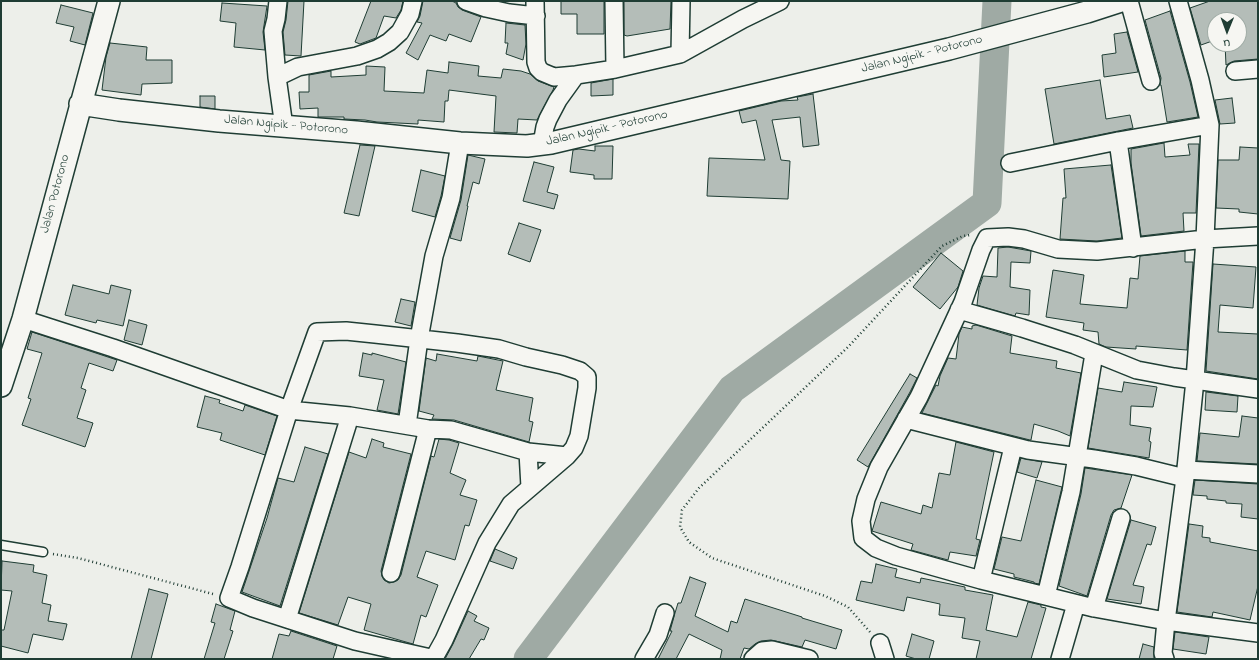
<!DOCTYPE html>
<style>
body{margin:0}
#map{position:relative;width:1259px;height:660px;overflow:hidden;background:#edefea;font-family:"Indie Flower",sans-serif}
canvas{display:block}
.frame{position:absolute;inset:0;border:2px solid #1f3d34;pointer-events:none}
.north{position:absolute;left:1207px;top:12px;width:40px;height:40px;box-sizing:border-box;background:#f6f6f2;border:1px solid #a0aca6;border-radius:50%;rotate:181deg;font-size:11px;font-weight:700;line-height:16px;text-align:center;color:#1f3d34}
.north::after{content:'';display:block;margin:auto;width:14px;height:18px;background:#1f3d34;clip-path:polygon(50% 0,100% 100%,50% 72%,0 100%)}
</style>
<div id="map">
<canvas width="1259" height="660"></canvas>
<div class="frame"></div>
<div class="north">U</div>
</div>
<script>
const ctx = document.querySelector('canvas').getContext('2d');
ctx.lineJoin = 'round';
const toPath = rows => new Path2D(rows.map(r => 'M' + r).join(''));
function stroke(path, color, width, dash) { ctx.strokeStyle = color; ctx.lineWidth = width; ctx.lineCap = dash ? 'butt' : 'round'; ctx.setLineDash(dash || []); ctx.stroke(path); }
function fill(path, color) { ctx.fillStyle = color; ctx.fill(path, 'evenodd'); }
function label(font, color, halo, rows, align = 'center') {
  ctx.font = font + ' "Indie Flower",sans-serif'; ctx.lineWidth = 3; ctx.setLineDash([]); ctx.textBaseline = 'middle'; ctx.strokeStyle = halo; ctx.fillStyle = color; for (const [text, x, y, turn = 0] of rows) {
    ctx.save(); ctx.translate(x, y); ctx.rotate((+turn || 0) * Math.PI / 180); ctx.textAlign = isNaN(turn) ? turn : align; if (halo) ctx.strokeText(text, 0, 0); ctx.fillText(text, 0, 0); ctx.restore();
  }
}
stroke(toPath([
 [528,659,732,389,987,203,997,1]
]), '#9faaa4', 29);
const building = toPath([
 [288,1,304,1,301,56,285,55,283,32,286,20,288,1],
 [371,1,403,1,401,10,396,18,384,16,376,38,360,44,355,42,371,1],
 [423,1,452,1,456,3,458,7,462,10,481,17,471,42,449,34,446,41,430,35,418,60,406,53,422,23,417,22,420,16,423,1],
 [561,1,604,1,604,34,577,34,577,14,561,14,561,1],
 [624,1,671,1,670,29,627,36,624,35,624,1],
 [1210,1,1258,1,1258,59,1234,61,1226,65,1225,44,1239,44,1239,20,1215,20,1215,40,1201,45,1190,8,1210,1],
 [222,3,267,6,263,32,265,50,234,47,236,23,220,21,222,3],
 [61,5,93,13,85,45,70,41,74,27,56,23,61,5],
 [1170,11,1190,82,1198,117,1167,122,1161,85,1160,85,1161,78,1145,20,1170,11],
 [506,23,525,25,526,44,523,60,506,54,508,43,505,43,506,23],
 [1127,32,1138,72,1104,77,1102,55,1116,53,1114,34,1127,32],
 [110,43,147,47,146,60,172,60,172,83,142,84,141,95,102,90,106,57,110,43],
 [449,62,479,66,478,76,501,78,503,69,521,71,530,74,538,81,554,87,553,90,537,120,518,119,517,133,494,132,496,96,449,90,448,101,445,101,444,122,418,120,418,124,377,122,365,120,344,119,344,117,318,117,318,108,300,109,299,92,309,92,309,75,331,71,331,77,366,75,366,66,385,67,384,91,424,93,427,70,448,73,449,62],
 [613,79,613,95,591,96,591,83,613,79],
 [1100,80,1106,119,1130,115,1133,128,1054,144,1045,89,1100,80],
 [813,94,819,145,803,147,800,117,772,120,781,160,790,161,788,199,707,196,709,158,765,160,756,120,742,123,739,111,781,101,798,100,797,97,813,94],
 [200,96,215,96,215,109,200,107,200,96],
 [1232,98,1235,123,1220,124,1215,100,1232,98],
 [1164,143,1165,157,1190,155,1188,144,1199,144,1196,213,1183,213,1184,231,1141,236,1131,163,1131,149,1164,143],
 [360,145,375,146,359,216,344,213,360,145],
 [595,146,613,146,612,179,594,179,594,175,570,172,573,150,579,149,595,151,595,146],
 [1240,147,1258,148,1258,214,1239,212,1239,209,1216,208,1218,160,1239,160,1240,147],
 [468,155,485,159,479,184,473,182,467,206,468,206,461,241,450,238,461,200,468,155],
 [534,162,554,167,547,192,558,195,554,209,523,201,534,162],
 [1111,165,1122,238,1097,241,1060,239,1063,198,1066,198,1064,169,1111,165],
 [421,170,445,176,441,196,435,217,412,211,421,170],
 [519,223,541,230,530,262,508,254,519,223],
 [1008,247,1031,251,1030,263,1011,262,1010,287,1030,290,1029,315,1016,313,1015,316,977,305,979,288,983,276,997,277,998,248,1008,247],
 [1185,251,1185,262,1193,262,1187,350,1136,346,1136,349,1106,347,1099,344,1098,332,1083,330,1084,323,1046,317,1053,270,1084,275,1080,304,1127,308,1130,278,1138,279,1140,256,1185,251],
 [941,253,963,271,958,287,940,309,913,287,941,253],
 [1213,264,1256,267,1253,308,1220,305,1218,332,1258,334,1258,379,1206,371,1213,264],
 [73,285,109,294,111,285,131,290,123,326,97,320,96,323,65,315,73,285],
 [401,299,415,302,411,326,395,322,401,299],
 [129,320,147,325,142,345,124,340,129,320],
 [976,325,1012,336,1010,353,1057,361,1056,368,1081,373,1070,436,1058,431,1034,424,1031,440,1030,440,922,413,936,385,938,386,940,376,948,358,956,359,959,334,962,327,972,329,972,326,976,325],
 [32,332,117,360,113,371,89,363,81,388,86,390,77,418,93,423,85,447,22,425,31,399,28,398,42,353,27,349,32,332],
 [363,353,372,355,372,353,406,362,398,414,377,410,384,380,359,376,363,353],
 [437,354,477,361,478,356,503,361,496,390,533,398,529,421,533,422,529,442,454,420,432,419,434,415,419,411,426,358,436,361,437,354],
 [910,374,917,378,910,392,868,467,857,460,910,374],
 [1124,382,1157,387,1153,407,1131,406,1130,425,1151,428,1149,441,1151,442,1149,458,1088,448,1098,388,1122,392,1124,382],
 [1206,392,1238,396,1237,412,1205,410,1206,392],
 [205,396,220,400,219,403,243,411,245,405,277,416,265,455,220,440,222,433,197,427,205,396],
 [1242,416,1258,418,1258,464,1197,461,1200,433,1239,437,1242,416],
 [372,439,384,443,383,447,411,454,381,571,382,576,384,580,389,583,394,582,398,580,401,575,431,456,434,457,439,439,449,440,459,443,450,473,466,480,460,495,477,500,469,526,465,525,455,560,426,551,417,577,438,585,426,617,421,615,413,644,364,630,371,604,348,597,338,625,299,613,349,452,366,458,372,439],
 [956,442,994,452,976,539,980,540,976,556,950,552,948,560,911,550,913,544,872,531,881,502,921,514,923,505,932,508,939,473,950,475,956,442],
 [305,447,328,454,280,606,242,592,267,518,278,478,294,482,305,447],
 [1021,458,1042,462,1037,478,1017,472,1021,458],
 [1085,468,1132,475,1121,508,1114,510,1111,515,1087,596,1059,586,1081,494,1085,468],
 [1036,480,1062,487,1039,584,1034,583,1034,582,1014,577,1014,574,994,569,1002,537,1021,541,1036,480],
 [1195,480,1258,484,1258,519,1241,517,1242,504,1226,503,1226,501,1207,499,1207,496,1193,495,1195,480],
 [1131,520,1156,527,1151,545,1147,544,1133,585,1144,587,1141,604,1107,599,1131,520],
 [1189,524,1203,526,1202,537,1210,538,1210,542,1258,551,1258,586,1250,620,1213,612,1212,617,1177,612,1189,524],
 [495,549,517,558,513,569,490,561,495,549],
 [2,561,34,565,33,572,47,575,42,603,51,605,48,621,67,624,63,640,33,634,28,653,1,646,1,630,4,630,12,591,1,590,2,561],
 [876,564,897,569,895,577,920,583,921,578,965,587,965,590,993,595,986,630,1017,637,1028,602,1041,605,1041,607,1046,608,1031,659,976,659,980,641,962,638,965,618,939,615,940,604,907,597,904,611,856,600,861,581,872,583,876,564],
 [690,577,706,583,695,616,728,632,731,621,737,623,745,599,802,617,802,618,842,630,836,649,805,640,802,647,771,640,761,641,755,644,749,649,744,648,740,659,720,659,722,650,689,634,676,659,658,659,672,631,670,631,675,613,678,603,681,603,690,577],
 [149,589,168,594,151,659,131,659,149,589],
 [216,604,235,611,230,630,233,631,224,659,204,659,215,623,211,622,216,604],
 [468,611,477,616,474,621,489,628,484,640,481,639,469,659,445,659,453,644,468,611],
 [291,631,337,646,333,659,272,659,279,634,289,636,291,631],
 [1175,632,1209,637,1206,654,1173,649,1175,632],
 [912,634,934,641,929,659,916,659,906,656,912,634],
 [1143,644,1154,647,1154,659,1139,659,1143,644]
]);
fill(building, '#b4bdb8');
stroke(building, '#1f3d34', 1);
const service = toPath([
 [1,545,43,552]
]);
const minor = toPath([
 [466,1,486,8,509,13,536,16],
 [535,1,536,62,538,68,542,72,554,77,576,75,615,69,680,54,743,19,780,1],
 [614,1,615,69],
 [1129,1,1151,81],
 [680,54,681,1],
 [1235,71,1258,69],
 [277,77,273,31,276,19,278,1],
 [284,127,277,77,298,67,357,56,377,49,389,42,400,32,410,14,413,1],
 [1118,141,1133,248],
 [542,144,545,127,548,119,558,100,576,75],
 [1010,163,1118,141,1210,125],
 [1258,236,1205,239,1097,251,1058,249,1024,239,1008,237,987,238,981,250,963,302,919,397,879,467,866,499,861,521,863,538,876,548,896,556,981,580,1094,608,1166,621,1258,633],
 [959,310,1022,328,1075,345,1137,370,1174,377,1258,389],
 [23,319,113,348,289,410,350,416,428,429,451,430,528,452,567,456],
 [906,419,1028,450,1094,459,1136,466,1185,478],
 [407,425,419,339,434,256,451,198,460,143],
 [528,452,530,487],
 [1186,470,1258,474],
 [391,573,428,429],
 [981,580,1013,447],
 [1046,596,1071,492,1094,354],
 [1094,608,1121,518],
 [287,619,350,416],
 [880,643,885,659],
 [434,658,444,640,487,543,511,504,567,456,574,448,579,436,587,388,587,377,580,371,562,365,526,357,499,349,457,343,375,334,346,331,317,332,289,410,240,567,229,598,253,608,355,641,435,659],
 [644,659,658,635,665,613],
 [753,659,762,651,772,650,809,659],
 [1060,659,1076,604],
 [1165,659,1163,653,1166,621,1185,478,1195,380,1205,239,1210,125,1200,80,1178,1]
]);
const tertiary = toPath([
 [80,104,119,110,219,121,356,132,460,143,527,146,551,143,949,49,1087,12,1121,1],
 [1,386,23,319,109,1]
]);
stroke(service, '#1f3d34', 11);
stroke(minor, '#1f3d34', 20);
stroke(tertiary, '#1f3d34', 24);
stroke(toPath([
 [53,554,78,558,213,594],
 [870,632,848,607,825,596,712,558,689,542,680,527,682,510,699,488,848,347,942,246,963,236,971,235]
]), '#1f3d34', 2.5, [1, 3]);
stroke(service, '#f6f6f2', 8);
stroke(minor, '#f6f6f2', 17);
stroke(tertiary, '#f6f6f2', 21);
label('13px', '#1f3d34', '#f6f6f2', [
 ["Jalan Ngipik - Potorono",922,55,-14],
 ["Jalan Ngipik - Potorono",286,126,5],
 ["Jalan Ngipik - Potorono",607,129,-13],
 ["Jalan Potorono",56,194,-75]
]);
</script>
